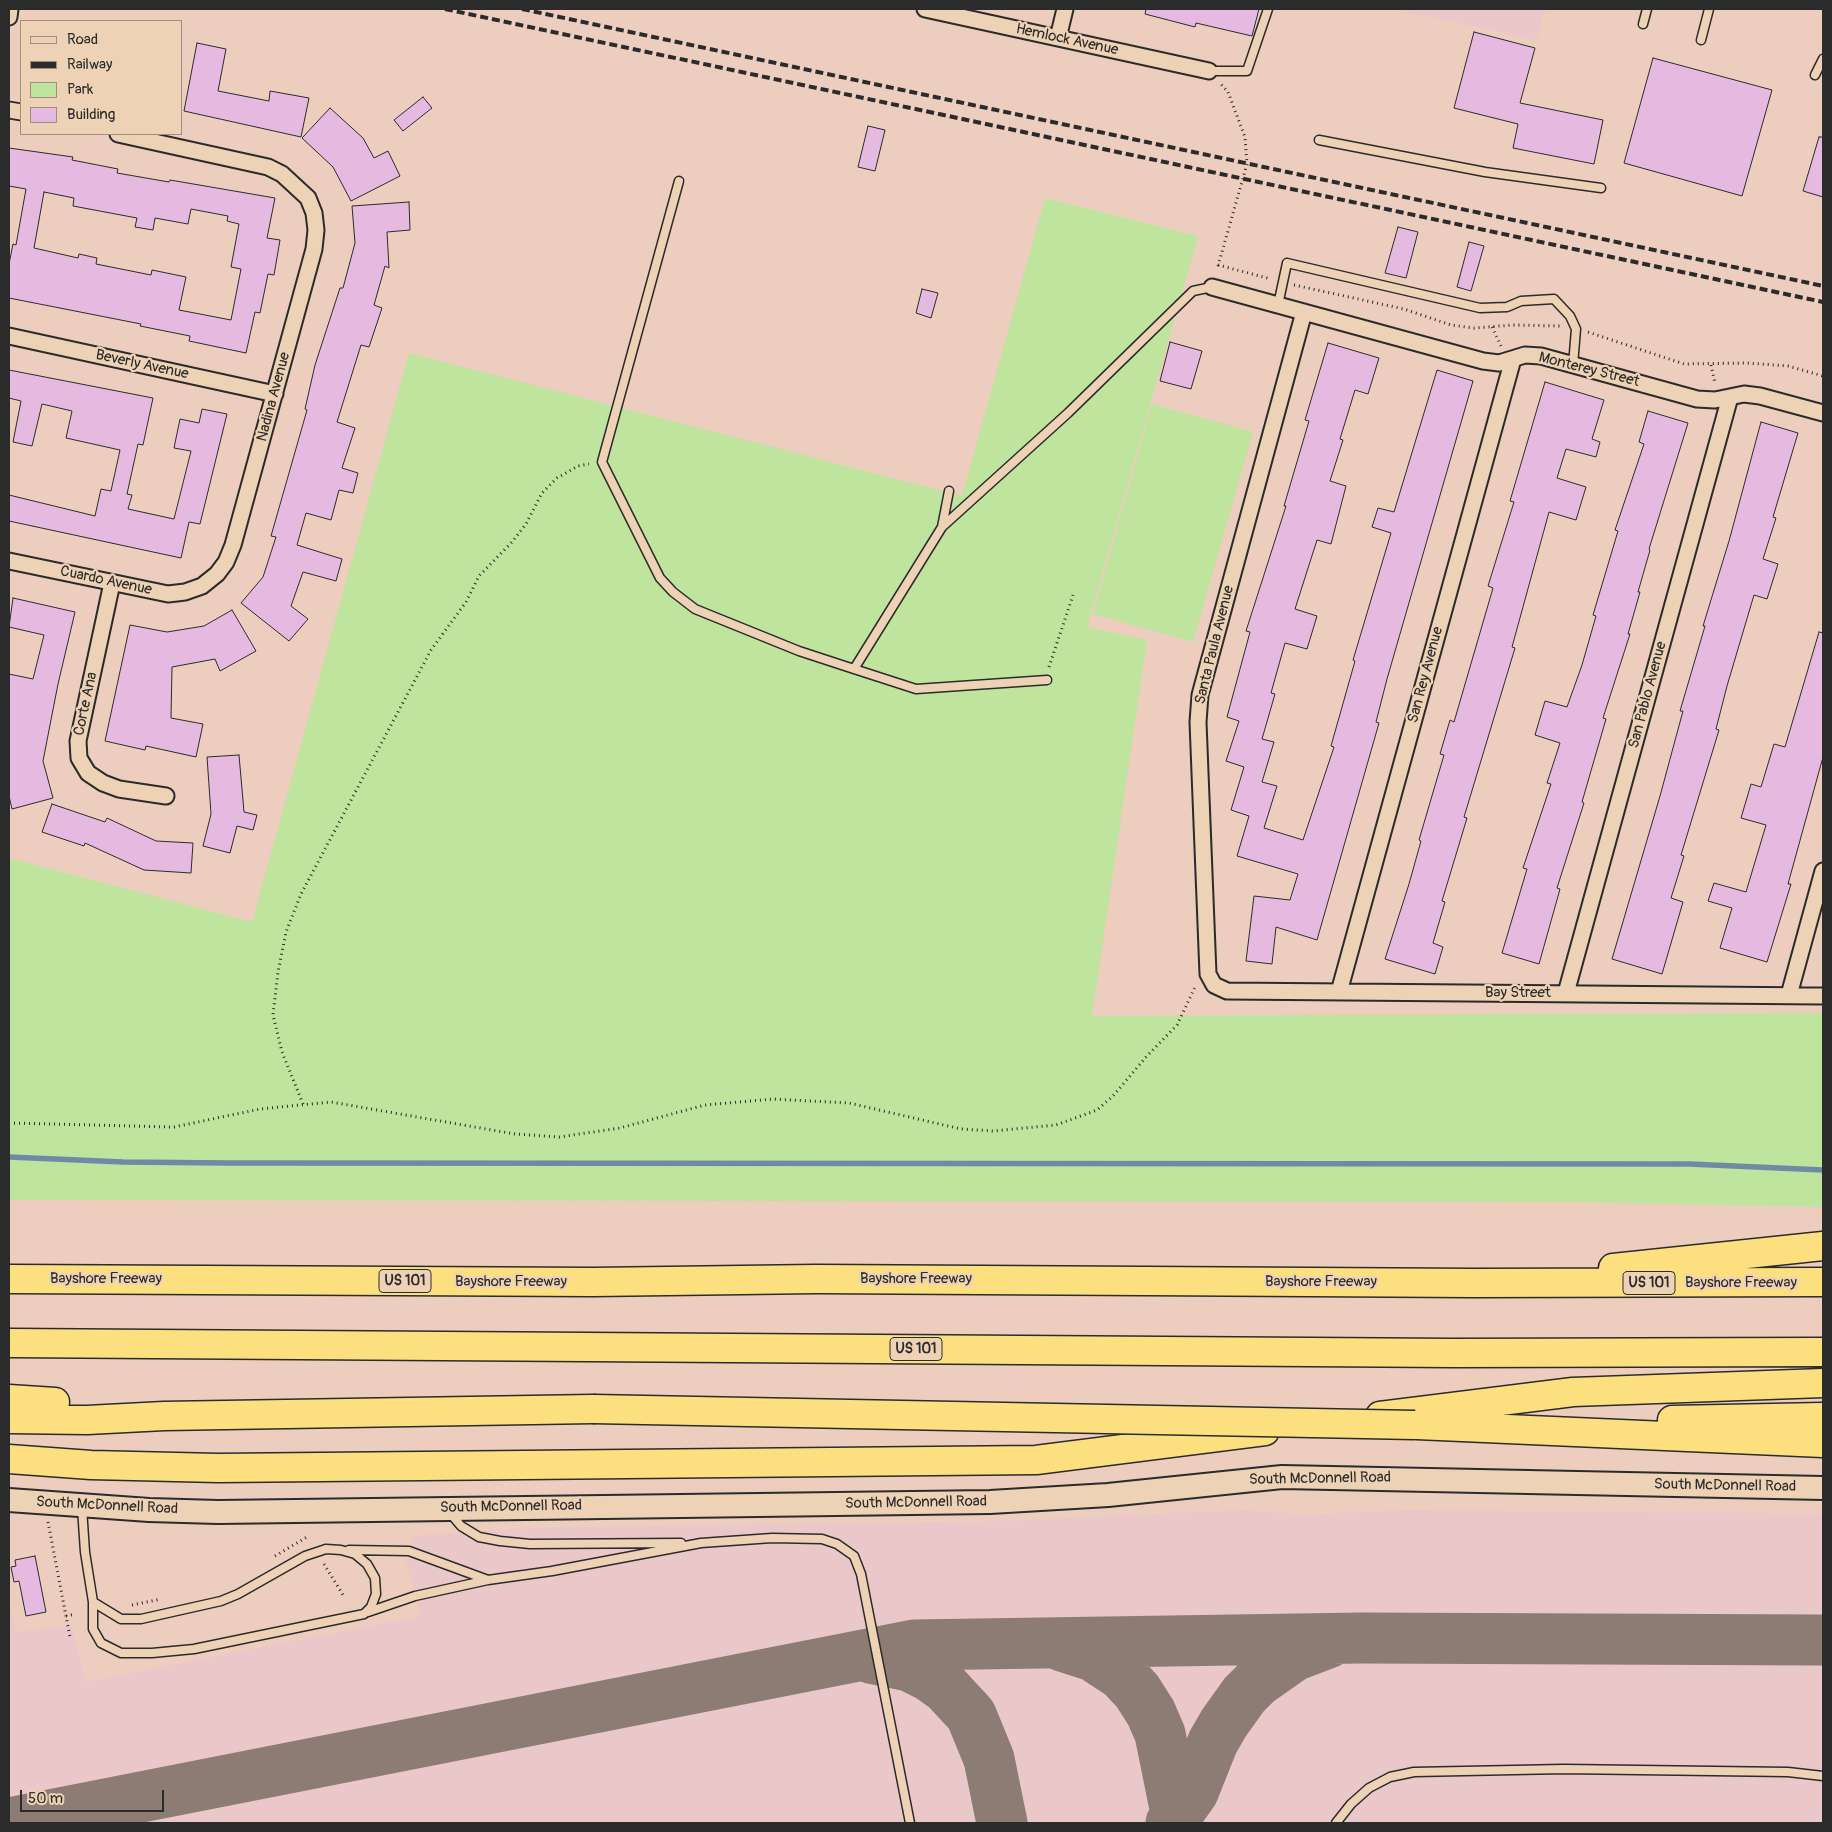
<!DOCTYPE html>
<style>
body{margin:0}
#map{position:relative;width:1832px;height:1832px;overflow:hidden;background:#eccdbe;font-family:Pangolin,sans-serif}
canvas{display:block}
.frame{position:absolute;inset:0;border:10px solid #2b2b2b;pointer-events:none}
.legend{position:absolute;left:20px;top:20px;width:162px;height:115px;box-sizing:border-box;background:#eed2b5;border:1px solid #a08f7e;margin:0;padding:6px 9px;list-style:none;font-size:15px;color:#2b2b2b}
.legend li{display:flex;align-items:center;gap:10px;height:25px}
.legend b{width:25px;border:1px solid #a08f7e}
.scale{position:absolute;left:20px;top:1790px;width:144px;height:22px;box-sizing:border-box;border:2px solid #2b2b2b;border-top:0;padding-left:6px;font-size:15px;line-height:18px;white-space:nowrap;color:#2b2b2b;-webkit-text-stroke:4px #eed2b5;paint-order:stroke}
</style>
<div id="map">
<canvas width="1832" height="1832"></canvas>
<div class="frame"></div>
<ul class="legend">
<li><b style="height:6px;background:#eed2b5"></b>Road</li>
<li><b style="height:6px;background:#2b2b2b"></b>Railway</li>
<li><b style="height:14px;background:#bee49e"></b>Park</li>
<li><b style="height:14px;background:#e6bae0"></b>Building</li>
</ul>
<div class="scale">50 m</div>
</div>
<script>
const ctx = document.querySelector('canvas').getContext('2d');
ctx.lineJoin = 'round';
function fill(path, color) { ctx.fillStyle = color; ctx.fill(path, 'evenodd'); }
const toPath = rows => new Path2D(rows.map(r => 'M' + r).join(''));
function stroke(path, color, width, dash) { ctx.strokeStyle = color; ctx.lineWidth = width; ctx.lineCap = dash ? 'butt' : 'round'; ctx.setLineDash(dash || []); ctx.stroke(path); }
function label(font, color, halo, rows, align = 'center') {
  ctx.font = font + ' Pangolin,sans-serif'; ctx.lineWidth = 4.5; ctx.setLineDash([]); ctx.textBaseline = 'middle'; ctx.strokeStyle = halo; ctx.fillStyle = color; for (const [text, x, y, turn = 0] of rows) {
    ctx.save(); ctx.translate(x, y); ctx.rotate((+turn || 0) * Math.PI / 180); ctx.textAlign = isNaN(turn) ? turn : align; if (halo) ctx.strokeText(text, 0, 0); ctx.fillText(text, 0, 0); ctx.restore();
  }
}
fill(toPath([
 [1395,9,1545,9,1536,40],
 [1243,1510,1306,1515,1405,1510,1823,1514,1823,1823,9,1823,9,1605,16,1632,71,1625,86,1682,421,1616,406,1560,413,1536,530,1528,1009,1521]
]), '#eac7c8');
fill(toPath([
 [1045,198,1198,236,1087,627,1147,640,1092,1016,1823,1013,1823,1207,1581,1202,9,1200,9,858,252,922,409,353,962,496],
 [1152,404,1253,432,1193,642,1093,614]
]), '#bee49e');
stroke(toPath([
 [9,1157,123,1162,227,1163,1689,1164,1823,1170]
]), '#6f8aa5', 5.5);
stroke(toPath([
 [1062,1646,1093,1656,1122,1675,1137,1691,1151,1713,1160,1734,1178,1823],
 [870,1658,909,1666,929,1676,946,1688,971,1715,989,1759,1002,1823],
 [9,1823,914,1645,1361,1638,1823,1640],
 [1171,1823,1193,1792,1213,1742,1224,1723,1244,1695,1257,1682,1294,1656,1328,1643]
]), '#8c7c74', 51);
const building = toPath([
 [1146,9,1259,9,1252,36,1196,23,1195,27,1145,14,1146,9],
 [1474,32,1535,48,1520,103,1603,120,1594,164,1513,148,1518,124,1454,108,1474,32],
 [197,43,226,49,218,91,269,101,270,91,309,98,301,137,184,111,197,43],
 [1653,58,1772,90,1742,196,1624,163,1653,58],
 [423,97,432,108,403,131,394,120,423,97],
 [330,108,363,138,374,158,388,151,400,176,351,201,333,167,302,138,330,108],
 [868,126,885,130,875,171,858,167,868,126],
 [1819,137,1823,137,1823,197,1803,191,1819,137],
 [9,148,73,157,72,160,118,169,117,173,169,182,170,180,275,198,267,238,280,240,274,275,268,274,260,313,255,312,246,353,189,341,190,336,140,326,141,324,9,298,9,264,13,244,16,245,26,189,9,186,9,148],
 [44,192,74,198,73,206,137,218,135,227,153,230,155,218,188,224,191,209,228,216,227,221,239,224,231,267,241,269,231,320,179,310,186,277,152,270,151,275,96,264,97,258,79,254,78,258,34,248,44,192],
 [409,202,410,230,387,232,389,268,385,266,374,305,382,308,369,347,361,345,337,422,355,428,342,468,358,473,353,493,339,490,331,520,306,513,297,545,342,559,336,581,303,572,291,606,308,619,289,641,241,603,263,577,276,537,271,536,307,410,305,409,315,365,340,288,343,288,355,243,352,206,409,202],
 [1398,227,1418,232,1406,278,1385,273,1398,227],
 [1469,242,1484,246,1471,291,1457,287,1469,242],
 [922,289,938,293,931,318,916,313,922,289],
 [1170,342,1202,351,1191,389,1160,381,1170,342],
 [1328,343,1379,358,1368,394,1355,390,1340,439,1343,440,1330,481,1346,486,1331,544,1317,540,1295,609,1317,616,1307,649,1285,643,1271,693,1275,694,1262,739,1274,742,1262,782,1277,786,1264,828,1303,840,1334,747,1331,746,1355,661,1353,660,1391,533,1372,527,1378,508,1394,512,1437,370,1473,381,1387,679,1376,722,1379,723,1317,940,1276,927,1272,964,1246,961,1254,896,1290,900,1298,874,1237,856,1249,816,1231,810,1244,767,1226,761,1239,721,1227,717,1250,632,1246,631,1286,506,1284,506,1309,421,1305,420,1328,343],
 [9,370,153,398,143,445,138,444,127,494,132,495,128,509,174,519,191,451,174,448,180,419,199,423,202,409,227,414,200,524,189,522,181,558,9,521,9,495,95,516,101,489,111,491,120,450,66,438,72,411,42,404,32,446,13,442,21,401,9,398,9,370],
 [1545,382,1604,400,1592,439,1600,442,1596,457,1566,449,1557,478,1586,487,1576,520,1549,512,1512,647,1515,648,1464,817,1467,818,1442,901,1445,902,1433,943,1443,947,1435,974,1385,959,1409,884,1421,841,1419,840,1444,755,1440,754,1450,720,1454,722,1493,588,1488,586,1514,502,1510,501,1545,382],
 [1648,411,1688,423,1649,549,1650,550,1638,592,1640,592,1628,634,1630,634,1603,718,1606,719,1582,802,1584,803,1557,888,1560,889,1539,964,1502,953,1527,869,1523,868,1551,784,1547,783,1560,743,1535,735,1545,701,1567,707,1582,665,1596,616,1593,615,1618,531,1615,530,1644,444,1639,442,1648,411],
 [1761,422,1798,433,1773,517,1776,518,1763,559,1778,564,1767,599,1754,595,1727,686,1716,729,1719,730,1681,855,1684,856,1671,898,1683,902,1662,974,1612,959,1660,796,1683,711,1680,711,1705,626,1703,626,1729,541,1761,422],
 [13,598,75,612,58,684,43,761,53,798,12,809,9,796,9,674,33,679,44,635,9,627,13,598],
 [232,610,256,651,220,671,215,659,172,667,171,718,203,724,196,757,146,746,145,750,105,741,130,625,167,632,204,626,232,610],
 [1819,632,1823,633,1823,757,1788,884,1791,884,1767,962,1720,948,1732,908,1708,901,1714,883,1746,892,1766,825,1741,818,1751,784,1761,787,1774,744,1785,747,1819,632],
 [239,755,244,812,257,815,253,830,237,826,230,853,203,846,211,814,207,757,239,755],
 [52,804,105,822,107,818,156,841,193,843,191,873,144,870,85,843,84,846,42,832,52,804],
 [35,1556,46,1612,26,1616,19,1581,14,1582,11,1567,16,1566,15,1560,35,1556]
]);
fill(building, '#e6bae0');
stroke(building, '#2b2b2b', 1);
const lane = toPath([
 [1643,24,1647,9],
 [1701,40,1709,9],
 [1209,71,1247,71,1268,9],
 [1815,75,1823,59],
 [1319,140,1485,172,1601,188],
 [679,181,602,462,660,578,673,592,695,609,799,651,854,669,942,527],
 [1278,305,1287,263,1480,308,1507,307,1521,301,1554,299,1570,316,1576,329,1573,365],
 [949,491,942,527,1068,413,1193,291,1212,287],
 [854,669,916,689,1047,680],
 [82,1508,85,1552,93,1602],
 [450,1513,461,1526,479,1537,500,1541,530,1544,681,1543],
 [326,1549,341,1550,355,1554,367,1564,375,1578,376,1594,371,1607,364,1614,194,1649,152,1653,121,1653,101,1643,93,1629,93,1602,121,1619,141,1619,221,1601,238,1594,305,1556,326,1549],
 [349,1550,409,1551,488,1580,415,1596,368,1612],
 [488,1580,552,1571,701,1543,772,1538,822,1539,837,1544,854,1556,861,1574,910,1823],
 [1336,1823,1351,1804,1369,1788,1390,1777,1414,1772,1564,1769,1788,1772,1823,1776]
]);
const street = toPath([
 [925,9,1209,71],
 [9,17,10,9],
 [1058,38,1065,9],
 [9,110,21,112],
 [1212,287,1483,361,1499,363,1525,355,1541,356,1697,399,1715,400,1744,394,1760,396,1823,413],
 [1304,312,1200,695,1198,722,1208,974,1214,985,1227,991,1823,996],
 [9,336,275,394],
 [9,561,168,594,185,592,202,586,217,574,226,562,233,545,314,249,316,230,314,213,308,198,282,174,268,167,118,134],
 [112,583,78,741,79,758,88,773,103,783,119,789,166,796],
 [1339,992,1513,359],
 [1566,993,1730,397],
 [1789,995,1823,871]
]);
const secondary = toPath([
 [9,1500,149,1510,218,1512,990,1502,1108,1495,1282,1477,1823,1488]
]);
const highway = toPath([
 [1613,1268,1823,1246],
 [9,1279,593,1282,816,1279,1474,1283,1823,1282],
 [9,1343,1454,1353,1823,1352],
 [9,1399,55,1402],
 [1380,1416,1573,1392,1823,1383],
 [9,1419,87,1420,164,1416,593,1409],
 [1672,1420,1823,1417],
 [1417,1425,1823,1443],
 [9,1459,91,1465,218,1468,1036,1460,1265,1431]
]);
stroke(lane, '#2b2b2b', 11);
stroke(street, '#2b2b2b', 19);
stroke(secondary, '#2b2b2b', 26);
stroke(highway, '#2b2b2b', 31);
stroke(toPath([
 [1218,265,1271,279],
 [1218,266,1247,164,1245,137,1228,92,1220,83],
 [1294,285,1404,309,1451,325,1474,328,1513,325,1560,326],
 [1492,327,1501,346],
 [1588,332,1684,364,1747,363,1788,366,1823,376],
 [1711,365,1715,383],
 [1049,667,1073,595],
 [303,1104,282,1052,273,1015,278,972,286,932,301,894,431,650,466,602,479,576,512,542,526,524,542,493,557,478,578,466,589,464],
 [9,1123,174,1127,260,1109,331,1102,515,1134,559,1137,620,1128,705,1105,773,1099,849,1103,961,1129,993,1131,1056,1125,1097,1110,1113,1096,1146,1057,1177,1025,1196,985],
 [48,1522,70,1637],
 [275,1556,307,1537],
 [324,1564,343,1595],
 [132,1605,161,1599],
 [66,1616,75,1614]
]), '#2b2b2b', 3, [1, 4]);
stroke(lane, '#eed2b5', 8);
stroke(street, '#eed2b5', 15);
stroke(secondary, '#eed2b5', 22);
stroke(highway, '#fce080', 28);
stroke(toPath([
 [445,9,1823,302],
 [522,9,1823,286]
]), '#2b2b2b', 4, [8, 4]);
const highwayBridge = toPath([
 [593,1409,1415,1425]
]);
stroke(highwayBridge, '#2b2b2b', 31, []);
stroke(highwayBridge, '#fce080', 28);
for (const [x, y, w] of [
 [405,1281,52],
 [1649,1283,52],
 [916,1349,52]
]) { const box = new Path2D(); box.roundRect(x - w / 2, y - 11.5, w, 23, 4); ctx.fillStyle = '#eed2b5'; ctx.fill(box); stroke(box, '#2b2b2b', 1); }
label('bold 14px', '#2b2b2b', null, [
 ["US 101",405,1281],
 ["US 101",1649,1283],
 ["US 101",916,1349]
]);
label('15px', '#2b2b2b', '#eed2b5', [
 ["Hemlock Avenue",1067,40,12],
 ["Beverly Avenue",142,365,12],
 ["Monterey Street",1589,370,14],
 ["Nadina Avenue",274,397,-75],
 ["Cuardo Avenue",106,581,12],
 ["Santa Paula Avenue",1215,645,-76],
 ["San Rey Avenue",1426,675,-75],
 ["San Pablo Avenue",1648,695,-75],
 ["Corte Ana",86,704,-78],
 ["Bay Street",1518,993],
 ["Bayshore Freeway",106,1279],
 ["Bayshore Freeway",916,1279],
 ["Bayshore Freeway",511,1282],
 ["Bayshore Freeway",1321,1282],
 ["Bayshore Freeway",1741,1283],
 ["South McDonnell Road",1320,1479,-1],
 ["South McDonnell Road",1725,1486,1],
 ["South McDonnell Road",916,1503,-1],
 ["South McDonnell Road",107,1506,3],
 ["South McDonnell Road",511,1507,-1]
]);
</script>
